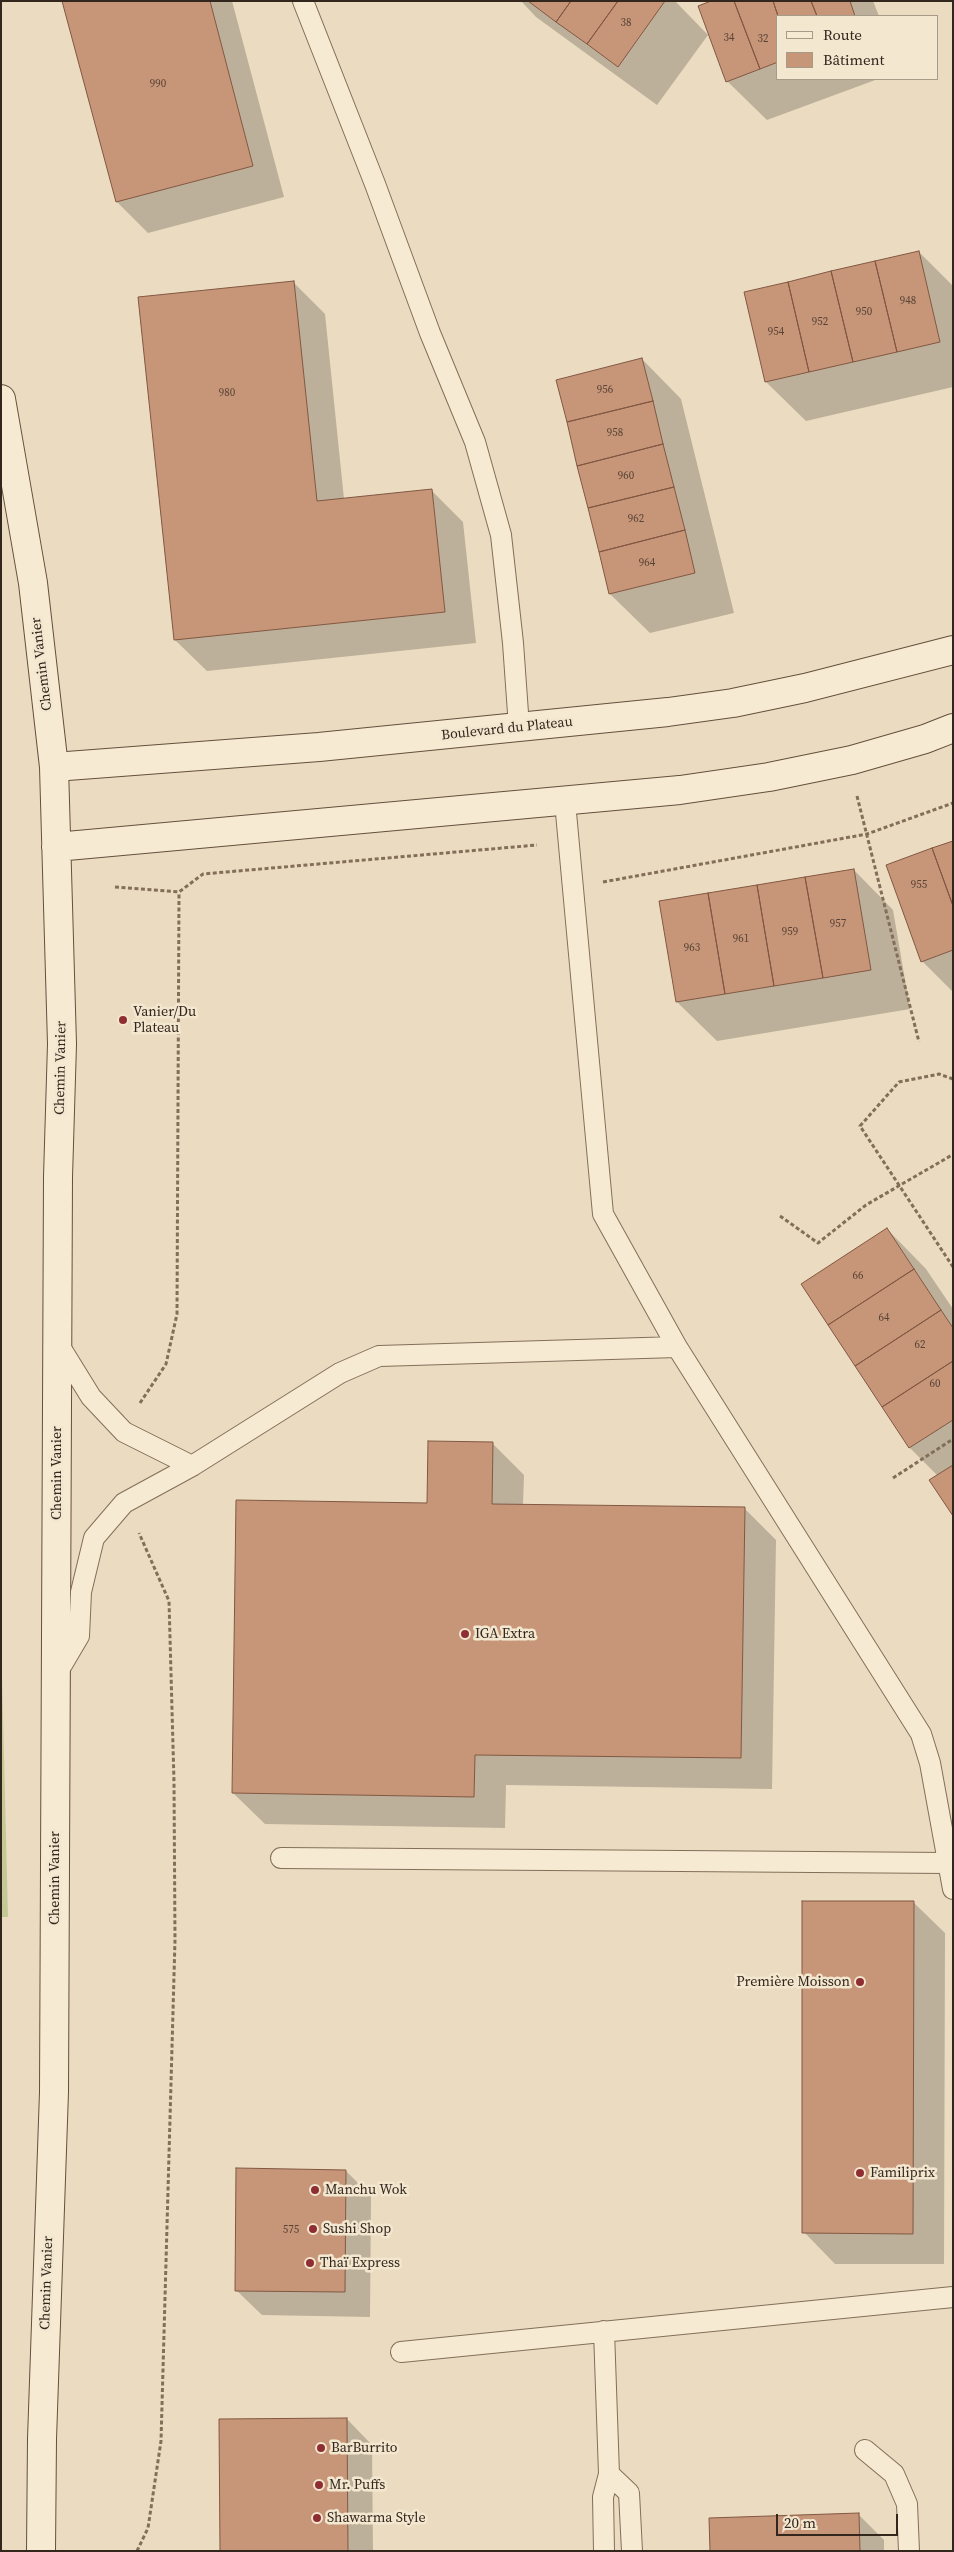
<!DOCTYPE html>
<meta charset="utf-8">
<style>
body{margin:0}
#map{position:relative;width:954px;height:2552px;overflow:hidden;background:#ebdcc1;font-family:"Source Serif 4",serif}
canvas{display:block}
.frame{position:absolute;inset:0;border:2px solid #33271d;pointer-events:none}
.legend{position:absolute;left:776px;top:15px;width:162px;height:65px;box-sizing:border-box;background:#f3e7d0;border:1px solid #a69a88;margin:0;padding:6px 9px;list-style:none;font-size:15px;color:#33271d}
.legend li{display:flex;align-items:center;gap:10px;height:25px}
.legend b{width:25px;border:1px solid #a69a88}
.scale{position:absolute;left:776px;top:2514px;width:122px;height:22px;box-sizing:border-box;border:2px solid #33271d;border-top:0;padding-left:6px;font-size:15px;line-height:18px;white-space:nowrap;color:#33271d;-webkit-text-stroke:4px #f3e7d0;paint-order:stroke}
</style>
<div id="map">
<canvas width="954" height="2552"></canvas>
<div class="frame"></div>
<ul class="legend">
<li><b style="height:6px;background:#f6ead3"></b>Route</li>
<li><b style="height:14px;background:#c79679"></b>Bâtiment</li>
</ul>
<div class="scale">20 m</div>
</div>
<script>
const ctx = document.querySelector('canvas').getContext('2d');
ctx.lineJoin = 'round';
function fill(path, color) { ctx.fillStyle = color; ctx.fill(path, 'evenodd'); }
const toPath = rows => new Path2D(rows.map(r => 'M' + r).join(''));
function stroke(path, color, width, dash) { ctx.strokeStyle = color; ctx.lineWidth = width; ctx.lineCap = dash ? 'butt' : 'round'; ctx.setLineDash(dash || []); ctx.stroke(path); }
function label(font, color, halo, rows, align = 'center') {
  ctx.font = font + ' "Source Serif 4",serif'; ctx.lineWidth = 5; ctx.setLineDash([]); ctx.textBaseline = 'middle'; ctx.strokeStyle = halo; ctx.fillStyle = color; for (const [text, x, y, turn = 0] of rows) {
    ctx.save(); ctx.translate(x, y); ctx.rotate((+turn || 0) * Math.PI / 180); ctx.textAlign = isNaN(turn) ? turn : align; if (halo) ctx.strokeText(text, 0, 0); ctx.fillText(text, 0, 0); ctx.restore();
  }
}
fill(toPath([
 [1,1635,8,1917,1,1917]
]), '#c4c896');
fill(toPath([
 [64,1,232,1,284,197,148,233,117,202],
 [521,1,675,1,708,35,657,105,536,17],
 [714,1,873,1,879,16,778,16,778,79,878,79,767,120,727,81],
 [919,252,953,286,953,387,806,421,766,382],
 [293,282,325,314,344,499,431,490,463,522,476,643,207,671,175,640],
 [642,359,681,399,734,613,650,633,610,594],
 [953,842,953,992,922,961],
 [854,870,893,910,910,1009,717,1041,677,1002,661,902],
 [887,1229,926,1269,953,1309,953,1514,938,1476,910,1448],
 [492,1443,524,1475,523,1505,744,1508,776,1540,772,1789,506,1785,505,1828,265,1824,233,1793],
 [913,1902,945,1933,944,2264,835,2264,804,2232],
 [346,2171,371,2196,370,2317,262,2315,236,2290],
 [347,2419,372,2445,373,2551,222,2551],
 [859,2515,884,2540,884,2551,712,2551]
]), '#0003');
const building = toPath([
 [62,1,210,1,253,166,116,202,62,1],
 [528,1,571,1,556,22,528,1],
 [571,1,618,1,587,44,556,22,571,1],
 [618,1,665,1,618,67,587,44,618,1],
 [711,1,734,1,760,69,726,82,698,6,711,1],
 [734,1,773,1,778,16,778,62,760,69,734,1],
 [773,1,811,1,817,16,778,16,773,1],
 [811,1,850,1,855,16,817,16,811,1],
 [919,251,940,342,897,352,875,261,919,251],
 [875,261,897,352,853,362,831,271,875,261],
 [831,271,853,362,809,372,788,282,831,271],
 [294,281,317,501,432,489,445,612,174,640,138,297,294,281],
 [788,282,809,372,765,382,744,292,788,282],
 [642,358,653,401,567,422,556,380,642,358],
 [653,401,663,444,577,466,567,422,653,401],
 [663,444,674,487,588,508,577,466,663,444],
 [674,487,685,530,599,552,588,508,674,487],
 [685,530,695,573,609,594,599,552,685,530],
 [953,841,953,906,932,848,953,841],
 [932,848,953,906,953,950,921,962,886,865,932,848],
 [854,869,871,970,823,978,805,877,854,869],
 [805,877,823,978,774,986,757,885,805,877],
 [757,885,774,986,725,994,708,893,757,885],
 [708,893,725,994,676,1002,659,901,708,893],
 [887,1228,914,1269,828,1325,801,1284,887,1228],
 [914,1269,941,1310,855,1366,828,1325,914,1269],
 [941,1310,953,1328,953,1361,882,1407,855,1366,941,1310],
 [953,1361,953,1420,909,1448,882,1407,953,1361],
 [428,1441,493,1442,492,1504,745,1507,741,1758,475,1755,474,1797,232,1793,236,1500,427,1503,428,1441],
 [953,1465,953,1516,929,1480,953,1465],
 [802,1901,914,1901,913,2234,802,2233,802,1901],
 [236,2168,346,2170,345,2292,235,2291,236,2168],
 [347,2418,348,2551,220,2551,219,2419,347,2418],
 [859,2513,860,2551,710,2551,709,2518,859,2513]
]);
fill(building, '#c79679');
stroke(building, '#815741', 1);
const lane = toPath([
 [303,1,375,184,430,333,475,442,501,535,513,643,519,727],
 [565,802,603,1214,677,1347,921,1734,930,1763,953,1889],
 [57,1342,91,1397,124,1432,192,1466],
 [56,1675,79,1636,81,1592,94,1538,124,1503,192,1466,340,1373,379,1356,677,1347],
 [281,1858,948,1863],
 [604,2331,609,2474,603,2497,604,2551],
 [401,2352,953,2297],
 [865,2450,894,2474,907,2504,909,2551],
 [609,2474,629,2493,632,2551]
]);
const secondary = toPath([
 [1,399,33,583,54,767,62,1044,58,1177,54,2092,42,2439,41,2551],
 [54,767,319,747,668,712,733,703,805,688,953,650],
 [56,847,680,790,769,777,852,760,925,739,953,728]
]);
stroke(lane, '#836e5a', 22);
stroke(secondary, '#654f3d', 30);
stroke(toPath([
 [857,796,919,1042],
 [603,882,867,834,953,803],
 [115,887,179,892,203,874,537,845],
 [953,1079,939,1074,899,1082,860,1126,953,1267],
 [780,1216,818,1243,866,1205,952,1155],
 [140,1403,166,1364,177,1314,179,892],
 [893,1478,953,1439],
 [137,2551,148,2528,161,2441,175,1940,174,1782,169,1601,139,1533]
]), '#836e5a', 3, [4, 2.5]);
stroke(lane, '#f6ead3', 20);
stroke(secondary, '#f6ead3', 28);
for (const [x, y, r, color] of [
 [123,1020,5,"#8e2d32"],
 [465,1634,5,"#8e2d32"],
 [860,1982,5,"#8e2d32"],
 [860,2173,5,"#8e2d32"],
 [315,2190,5,"#8e2d32"],
 [313,2229,5,"#8e2d32"],
 [310,2263,5,"#8e2d32"],
 [321,2448,5,"#8e2d32"],
 [319,2485,5,"#8e2d32"],
 [317,2518,5,"#8e2d32"]
]) { const dot = new Path2D(); dot.arc(x, y, r, 0, 2 * Math.PI); ctx.fillStyle = color; ctx.fill(dot); stroke(dot, '#f3e7d0', 2); }
label('11px', '#584334', null, [
 ["38",626,23],
 ["34",729,38],
 ["32",763,39],
 ["990",158,84],
 ["948",908,301],
 ["950",864,312],
 ["952",820,322],
 ["954",776,332],
 ["956",605,390],
 ["980",227,393],
 ["958",615,433],
 ["960",626,476],
 ["962",636,519],
 ["964",647,563],
 ["955",919,885],
 ["957",838,924],
 ["959",790,932],
 ["961",741,939],
 ["963",692,948],
 ["66",858,1276],
 ["64",884,1318],
 ["62",920,1345],
 ["60",935,1384],
 ["575",291,2230]
]);
label('14px', '#33271d', '#f3e7d0', [
 ["Chemin Vanier",42,664,-97],
 ["Boulevard du Plateau",507,729,-6],
 ["Chemin Vanier",61,1068,-89],
 ["Chemin Vanier",57,1473,-90],
 ["Chemin Vanier",55,1878,-90],
 ["Chemin Vanier",47,2283,-88]
]);
label('14px', '#33271d', '#f3e7d0', [
 ["Vanier/Du",133,1012],
 ["Plateau",133,1028],
 ["IGA Extra",475,1634],
 ["Première Moisson",850,1982,"right"],
 ["Familiprix",870,2173],
 ["Manchu Wok",325,2190],
 ["Sushi Shop",323,2229],
 ["Thaï Express",320,2263],
 ["BarBurrito",331,2448],
 ["Mr. Puffs",329,2485],
 ["Shawarma Style",327,2518]
], 'left');
</script>
